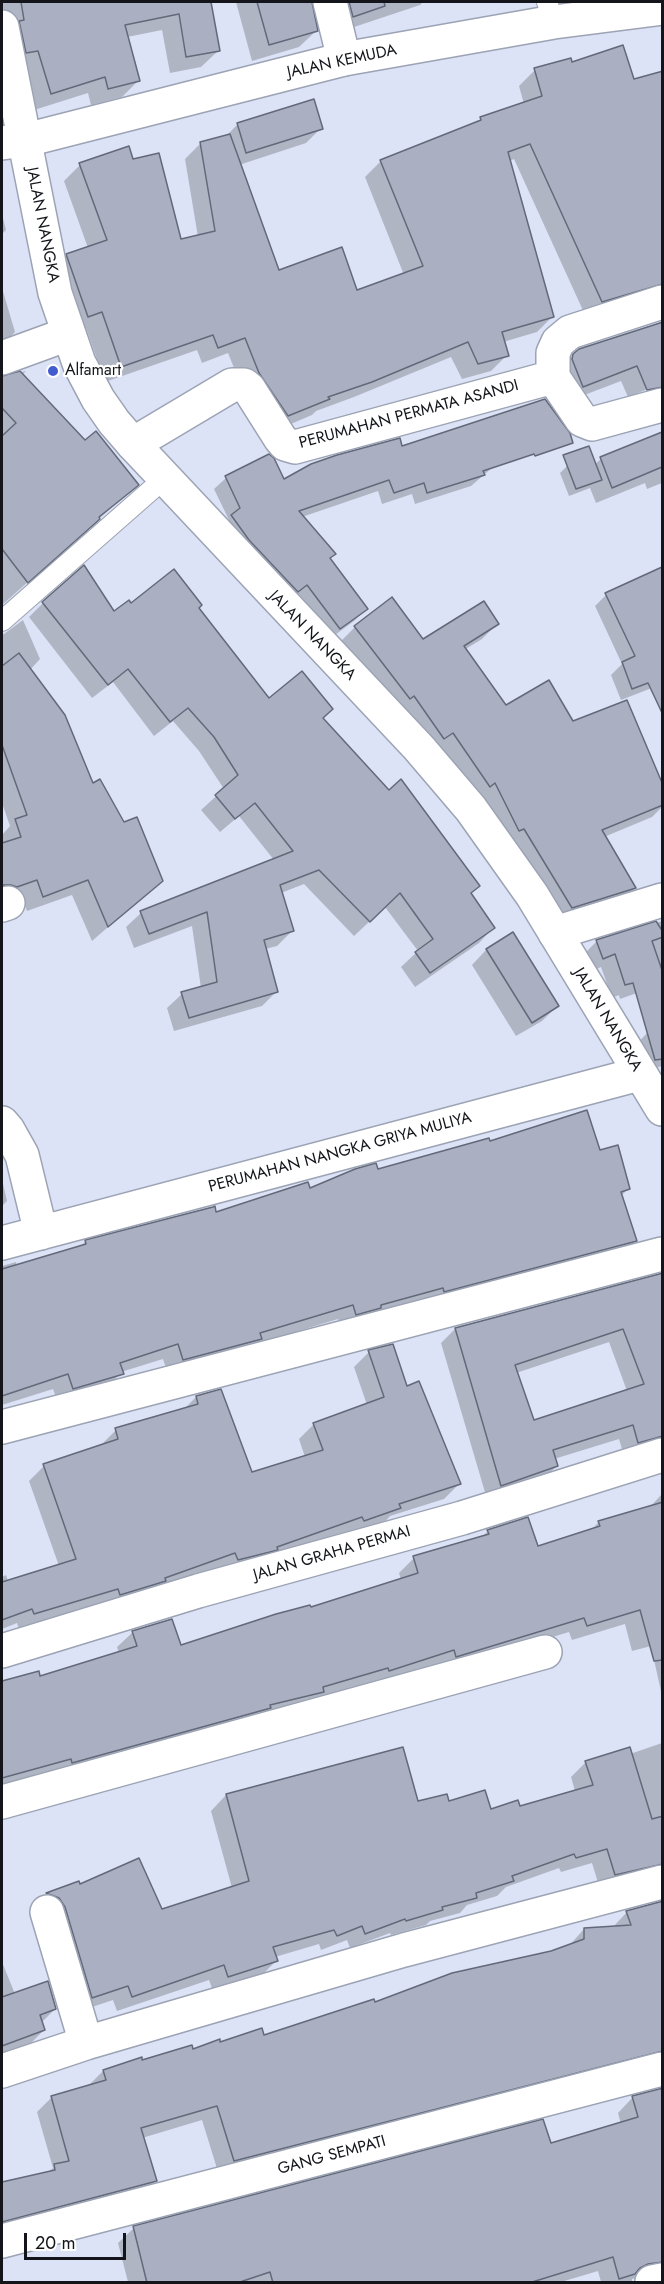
<!DOCTYPE html>
<style>
body{margin:0}
#map{position:relative;width:664px;height:2284px;overflow:hidden;background:#dce3f6;font-family:Jost,sans-serif}
canvas{display:block}
.frame{position:absolute;inset:0;border:3px solid #13151b;pointer-events:none}
.scale{position:absolute;left:24px;top:2233px;width:102px;height:27px;box-sizing:border-box;border:3px solid #13151b;border-top:0;padding-left:8px;font-size:18px;line-height:21px;white-space:nowrap;color:#13151b;-webkit-text-stroke:4px #fff;paint-order:stroke}
</style>
<div id="map">
<canvas width="664" height="2284"></canvas>
<div class="frame"></div>
<div class="scale">20 m</div>
</div>
<script>
const ctx = document.querySelector('canvas').getContext('2d');
ctx.lineJoin = 'round';
function fill(path, color) { ctx.fillStyle = color; ctx.fill(path, 'evenodd'); }
const toPath = rows => new Path2D(rows.map(r => 'M' + r).join(''));
function stroke(path, color, width, dash) { ctx.strokeStyle = color; ctx.lineWidth = width; ctx.lineCap = dash ? 'butt' : 'round'; ctx.setLineDash(dash || []); ctx.stroke(path); }
function label(font, color, halo, rows, align = 'center') {
  ctx.font = font + ' Jost,sans-serif'; ctx.lineWidth = 4.5; ctx.setLineDash([]); ctx.textBaseline = 'middle'; ctx.strokeStyle = halo; ctx.fillStyle = color; for (const [text, x, y, turn = 0] of rows) {
    ctx.save(); ctx.translate(x, y); ctx.rotate((+turn || 0) * Math.PI / 180); ctx.textAlign = isNaN(turn) ? turn : align; if (halo) ctx.strokeText(text, 0, 0); ctx.fillText(text, 0, 0); ctx.restore();
  }
}
fill(toPath([
 [2,2,210,2,218,51,201,67,170,73,162,30,127,37,138,81,122,97,91,105,88,93,34,110,8,35],
 [236,2,310,2,316,31,299,47,252,61],
 [320,2,423,2,420,5,336,33],
 [571,64,633,81,662,72,662,311,586,317,514,159,509,161,553,316,537,332,503,342,507,355,491,371,462,379,451,357,354,397,316,411,312,415,272,432,243,390,228,353,202,363,197,350,105,382,86,328,71,332,51,271,67,255,88,248,64,181,80,165,133,161,180,240,198,237,185,159,201,143,225,137,238,124,321,128,306,143,239,165,278,272,356,292,404,275,365,177,381,161,477,123,481,119,524,104,519,86,535,70],
 [2,214,6,230,2,234],
 [2,288,15,332,2,345],
 [662,323,658,385,628,397,621,381,566,402,558,372,574,355],
 [26,371,22,375,84,442,137,485,2,605,2,377],
 [662,434,662,483,647,489,645,483,596,503,590,488,569,496,560,473,567,466,594,465,601,459],
 [401,447,493,467,471,486,415,504,412,494,382,504,378,491,302,517,329,559,366,609,354,621,328,640,220,528,229,520,214,489,226,478,269,456,283,481],
 [606,595,662,684,621,700,611,675,622,664,595,606],
 [43,603,114,614,131,605,197,608,269,701,321,718,470,894,493,928,479,943,415,987,401,967,418,951,385,907,354,936,304,884,281,893,292,931,277,946,265,949,277,991,262,1006,174,1031,167,1008,182,994,201,988,192,926,134,948,126,927,141,913,274,860,239,816,220,832,201,810,224,789,199,751,173,721,154,736,113,682,92,698,29,617],
 [23,620,40,659,30,670,93,785,123,824,161,881,92,941,72,895,27,911,21,895,2,902,2,835,10,826,2,803,2,634,4,634],
 [497,624,482,639,464,650,505,707,573,723,662,789,662,807,652,817,604,837,635,888,619,903,556,923,340,642,355,627,422,641],
 [662,921,662,984,620,999,619,995,612,998,601,967,589,972,583,955,597,941],
 [513,934,557,1006,542,1021,516,1036,472,965,486,950],
 [662,1029,662,1066,641,1072,634,1047,647,1033],
 [489,1143,599,1152,628,1189,621,1196,635,1241,620,1256,341,1329,338,1319,256,1344,168,1374,163,1359,121,1372,107,1389,58,1403,53,1389,2,1405,2,1266,16,1262,17,1266,80,1247,85,1242,213,1208,215,1214],
 [2,1179,7,1201,2,1206],
 [662,1275,662,1446,624,1456,619,1439,554,1459,557,1466,542,1480,487,1499,441,1343,455,1329],
 [609,1342,627,1391,533,1423,516,1373],
 [369,1352,406,1388,459,1484,444,1499,390,1516,384,1523,349,1535,347,1532,223,1575,220,1567,155,1590,19,1629,17,1623,2,1629,2,1577,6,1575,8,1581,59,1566,29,1481,44,1466,101,1445,116,1430,183,1410,196,1397,251,1474,305,1457,299,1439,314,1424,367,1405,354,1367],
 [662,1494,662,1696,651,1646,632,1651,625,1624,572,1640,569,1632,441,1671,439,1664,374,1685,373,1682,2,1788,2,1683,38,1673,39,1678,119,1653,117,1647,133,1632,180,1647,310,1609,401,1580,399,1573,414,1558,481,1538,488,1531,538,1548,591,1530,599,1522,649,1508],
 [662,1743,662,1888,600,1889,592,1863,561,1872,559,1868,506,1887,497,1896,467,1905,460,1913,430,1921,426,1925,391,1935,390,1933,350,1948,347,1940,321,1950,319,1944,275,1957,276,1961,261,1976,213,1991,209,1980,117,2011,113,2000,77,2012,33,1909,47,1895,78,1883,79,1886,161,1911,232,1888,211,1811,226,1795,448,1803,490,1811,519,1808,575,1791,571,1777,586,1762,630,1754],
 [662,1903,662,2074,219,2175,202,2120,142,2138,155,2181,140,2196,2,2233,2,2184,47,2173,53,2168,37,2112,52,2097,88,2086,103,2071,220,2044,263,2037,552,1952,569,1946,584,1929,612,1928,627,1912],
 [2,1962,15,1994,55,2009,41,2023,44,2030,29,2045,2,2054],
 [662,2090,662,2282,643,2276,632,2279,632,2282,601,2282,598,2271,561,2282,128,2282,118,2243,134,2228,550,2145,621,2124,618,2113,633,2097]
]), '#0003');
const building = toPath([
 [21,2,211,2,220,51,186,57,179,14,125,25,140,81,108,89,105,77,51,94,38,51,26,53,19,21,24,20,21,2],
 [257,2,312,2,318,31,269,45,257,2],
 [349,2,384,2,385,6,353,17,349,2],
 [623,45,634,79,663,71,663,284,602,302,530,144,508,152,554,317,502,332,509,356,478,364,468,342,372,382,328,397,330,399,288,416,259,373,245,338,218,348,213,335,121,367,102,312,88,317,66,254,107,240,79,163,129,146,133,159,159,153,181,239,215,231,200,142,230,134,279,270,342,247,357,290,423,266,380,160,481,120,480,117,542,96,534,68,571,58,572,62,623,45],
 [314,99,323,129,246,153,237,123,314,99],
 [663,322,663,387,647,390,637,366,583,387,572,359,573,354,579,349,663,322],
 [20,371,85,440,96,431,139,485,99,517,100,519,28,583,2,549,2,436,16,423,2,408,2,376,20,371],
 [545,399,570,433,573,443,535,456,534,454,483,471,485,475,427,493,424,483,394,493,389,480,299,511,336,554,330,558,368,609,340,629,307,585,298,592,249,540,231,515,240,508,225,476,269,454,274,458,284,479,311,464,337,455,400,438,402,446,545,399],
 [662,432,662,467,612,488,600,457,662,432],
 [589,446,602,480,576,489,563,455,589,446],
 [84,565,114,611,129,600,131,603,174,569,202,605,199,608,269,698,302,671,333,709,323,718,389,790,401,779,480,886,471,893,495,928,430,973,415,952,433,939,400,893,370,922,319,870,280,885,294,931,264,940,278,992,189,1018,181,992,217,982,207,912,149,934,140,911,293,851,255,803,235,819,215,795,238,775,214,737,188,708,170,722,128,669,108,685,42,602,84,565],
 [662,567,663,601,663,715,648,683,632,689,622,662,635,656,605,593,662,567],
 [392,597,423,639,484,601,499,624,464,646,506,705,549,680,573,721,627,700,663,785,663,805,602,830,636,888,572,908,524,829,519,831,495,783,490,787,453,733,444,739,414,696,410,699,354,626,392,597],
 [19,653,65,715,93,783,100,779,124,822,137,817,163,881,108,927,88,880,43,897,37,880,17,887,11,885,2,885,2,843,21,837,15,819,27,815,2,745,2,666,19,653],
 [656,921,663,932,663,937,652,941,663,973,663,1059,655,1060,633,983,625,985,615,954,603,959,596,940,656,921],
 [513,932,559,1006,532,1023,486,949,513,932],
 [587,1110,600,1150,618,1145,630,1189,621,1192,637,1241,444,1292,443,1288,381,1305,381,1308,356,1315,353,1305,260,1333,262,1339,183,1360,178,1344,120,1363,124,1374,73,1389,68,1374,2,1396,2,1269,86,1244,85,1240,213,1207,215,1206,216,1212,308,1182,310,1188,355,1169,376,1163,378,1169,489,1138,490,1141,587,1110],
 [663,1273,663,1436,638,1443,633,1425,553,1450,558,1466,501,1486,455,1328,663,1273],
 [623,1329,644,1384,534,1420,515,1365,623,1329],
 [393,1344,407,1386,419,1381,461,1484,399,1504,401,1508,364,1521,362,1517,277,1547,278,1550,238,1560,235,1553,165,1578,166,1581,120,1595,118,1589,34,1614,32,1609,2,1620,2,1582,76,1559,43,1464,118,1439,115,1428,198,1404,196,1396,221,1389,252,1472,323,1450,313,1423,384,1397,368,1350,393,1344],
 [663,1502,663,1660,654,1661,640,1610,587,1626,584,1618,456,1657,454,1650,389,1671,388,1668,323,1687,324,1692,270,1705,271,1708,72,1763,71,1759,2,1778,2,1681,39,1671,40,1676,137,1646,132,1631,172,1619,181,1645,276,1614,310,1605,311,1607,418,1573,413,1556,489,1534,487,1530,528,1517,538,1546,600,1526,598,1521,663,1502],
 [403,1747,418,1801,447,1794,449,1801,485,1790,491,1809,518,1800,520,1806,593,1785,585,1761,630,1747,652,1819,663,1816,663,1864,615,1875,607,1849,576,1858,574,1854,512,1876,514,1881,476,1893,477,1898,442,1907,443,1910,406,1921,405,1919,365,1934,362,1926,337,1936,334,1930,273,1947,278,1961,228,1977,224,1965,132,1997,128,1986,92,1998,65,1907,59,1898,46,1893,79,1881,80,1884,139,1858,162,1909,249,1881,226,1794,403,1747],
 [663,1901,663,2051,234,2161,217,2106,141,2128,157,2181,2,2222,2,2182,55,2170,54,2164,69,2161,51,2096,106,2080,103,2070,142,2057,142,2060,192,2045,193,2049,220,2039,220,2042,262,2028,264,2035,374,1999,375,2002,452,1973,551,1951,584,1939,584,1928,631,1925,626,1911,663,1901],
 [48,1981,56,2009,40,2015,45,2030,2,2046,2,1997,48,1981],
 [663,2088,663,2262,648,2264,640,2268,635,2274,619,2279,613,2257,529,2283,273,2283,270,2272,237,2283,147,2283,133,2226,543,2119,551,2143,638,2117,632,2096,663,2088]
]);
fill(building, '#aab0c2');
stroke(building, '#636979', 1.5);
const lane = toPath([
 [547,2,554,22],
 [2,621,166,477]
]);
const street = toPath([
 [330,2,344,59],
 [2,143,26,140],
 [662,302,570,332,558,342,553,353,553,377,582,420,592,424,662,405],
 [2,358,68,334],
 [133,444,232,385,244,385,249,389,280,438,285,444,295,447,553,377],
 [2,905,8,903],
 [555,933,662,900],
 [2,1123,8,1130,22,1155,41,1233],
 [2,1243,639,1074],
 [2,1427,662,1254],
 [2,1651,198,1591,462,1518,662,1455],
 [2,1802,545,1652],
 [47,1912,86,2043],
 [2,2071,86,2043,404,1950,662,1882],
 [2,2241,662,2069],
 [652,2282,662,2280]
]);
const secondary = toPath([
 [2,27,55,293,79,363,98,399,114,422,133,444,419,748,471,809,532,895,662,1109],
 [26,140,344,59,554,22,662,8]
]);
stroke(lane, '#9ca3b4', 22);
stroke(street, '#9ca3b4', 36);
stroke(secondary, '#9ca3b4', 36);
stroke(lane, '#fff', 20);
stroke(street, '#fff', 33);
stroke(secondary, '#fff', 33);
for (const [x, y, r, color] of [
 [53,371,6,"#415ccf"]
]) { const dot = new Path2D(); dot.arc(x, y, r, 0, 2 * Math.PI); ctx.fillStyle = color; ctx.fill(dot); stroke(dot, '#fff', 2); }
label('16px', '#13151b', '#fff', [
 ["JALAN KEMUDA",342,62,-12],
 ["JALAN NANGKA",42,225,79],
 ["PERUMAHAN PERMATA ASANDI",409,415,-15],
 ["JALAN NANGKA",312,636,46],
 ["JALAN NANGKA",607,1020,59],
 ["PERUMAHAN NANGKA GRIYA MULIYA",340,1153,-15],
 ["JALAN GRAHA PERMAI",332,1554,-16],
 ["GANG SEMPATI",332,2156,-15]
]);
label('16px', '#13151b', '#fff', [
 ["Alfamart",65,371]
], 'left');
</script>
